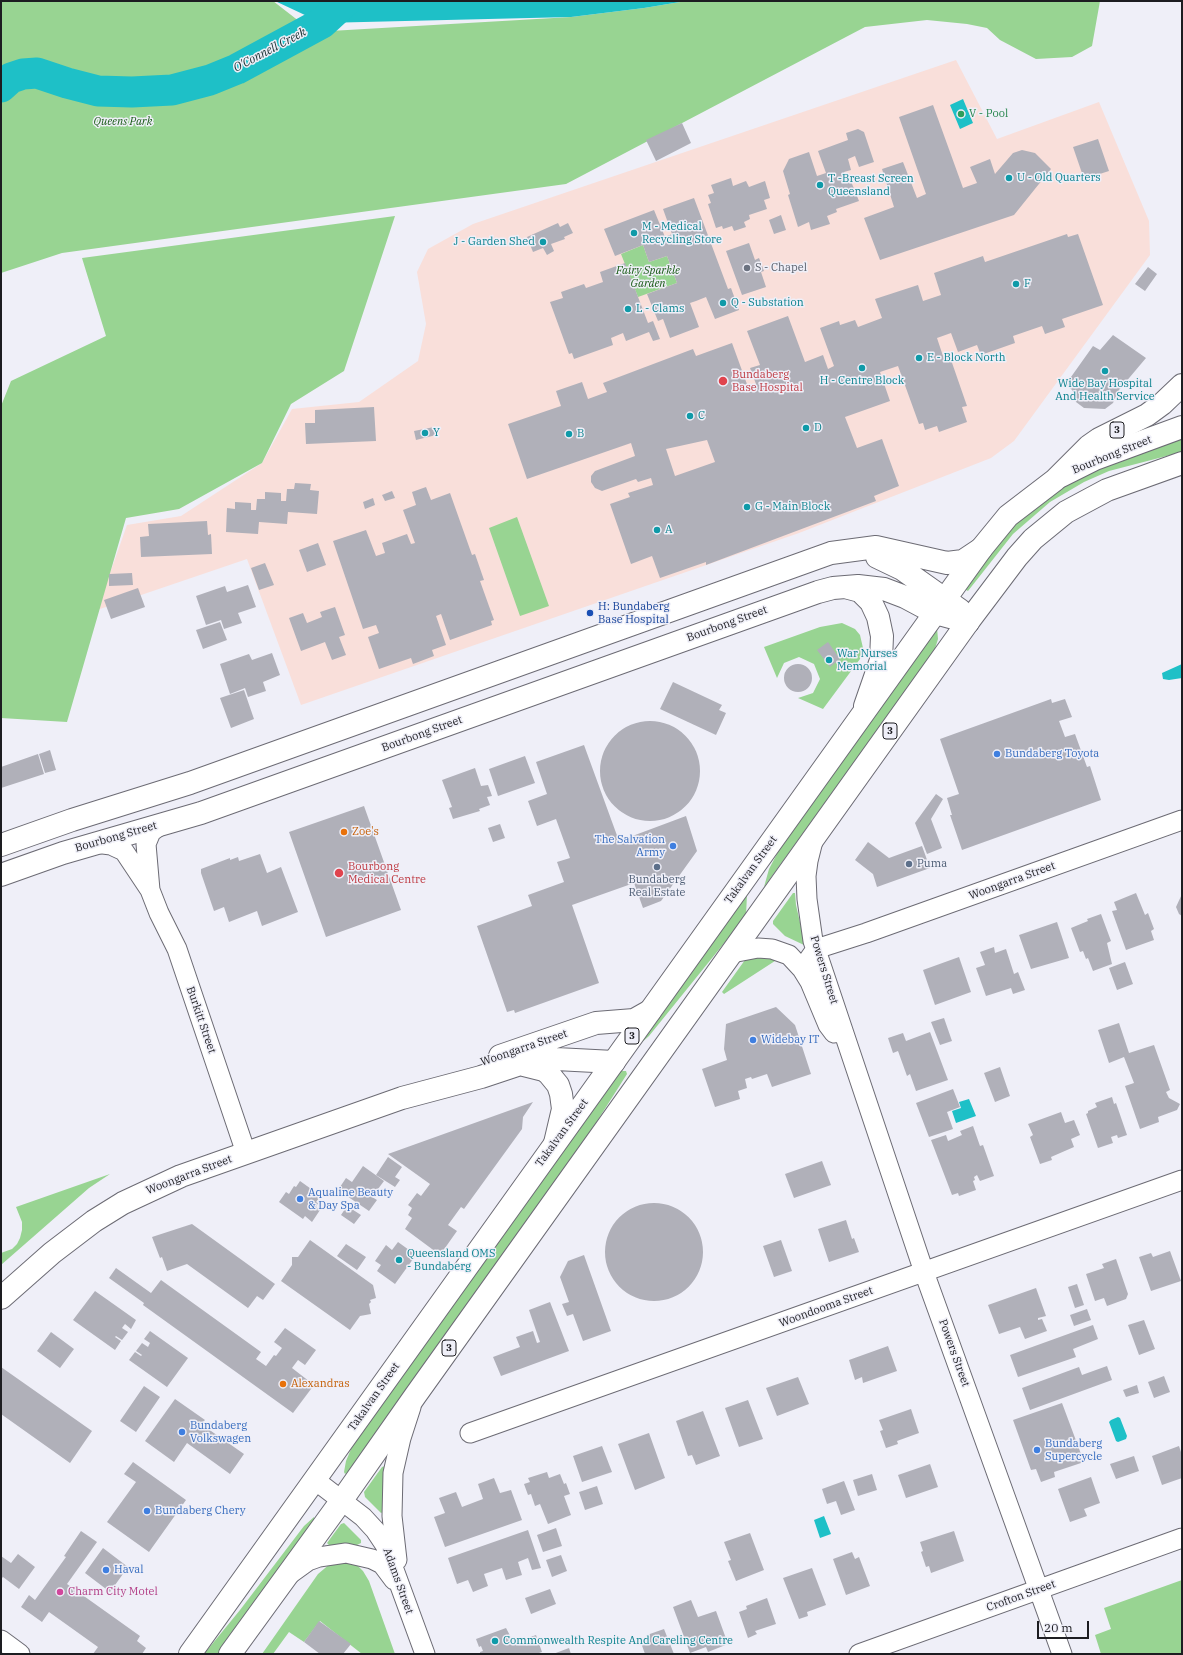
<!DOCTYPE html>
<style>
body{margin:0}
#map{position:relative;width:1183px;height:1655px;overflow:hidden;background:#efeff8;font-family:"IBM Plex Serif",serif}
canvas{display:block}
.frame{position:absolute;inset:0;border:2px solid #1d1d21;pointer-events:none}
.scale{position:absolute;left:1037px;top:1621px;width:52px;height:18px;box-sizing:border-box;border:2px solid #1d1d21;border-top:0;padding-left:5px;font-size:12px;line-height:14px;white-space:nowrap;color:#1d1d21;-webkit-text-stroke:3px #efeff8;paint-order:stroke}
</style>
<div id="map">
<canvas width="1183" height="1655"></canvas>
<div class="frame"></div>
<div class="scale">20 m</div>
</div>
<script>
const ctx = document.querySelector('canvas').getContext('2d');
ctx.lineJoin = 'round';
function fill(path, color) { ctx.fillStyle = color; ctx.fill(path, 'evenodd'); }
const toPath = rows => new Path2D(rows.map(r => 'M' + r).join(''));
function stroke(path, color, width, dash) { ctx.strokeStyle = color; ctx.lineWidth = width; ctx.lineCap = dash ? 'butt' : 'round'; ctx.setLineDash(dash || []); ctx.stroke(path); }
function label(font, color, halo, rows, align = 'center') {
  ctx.font = font + ' "IBM Plex Serif",serif'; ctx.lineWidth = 3; ctx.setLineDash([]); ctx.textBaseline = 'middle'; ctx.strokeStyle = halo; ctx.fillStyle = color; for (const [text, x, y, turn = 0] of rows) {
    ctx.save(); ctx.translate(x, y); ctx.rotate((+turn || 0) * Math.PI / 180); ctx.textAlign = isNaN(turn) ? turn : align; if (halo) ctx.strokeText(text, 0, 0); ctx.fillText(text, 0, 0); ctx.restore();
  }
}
fill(toPath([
 [956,60,997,139,1099,102,1149,221,1150,255,1014,441,991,458,799,533,301,705,247,559,97,610,127,525,181,516,262,463,292,409,359,402,418,361,426,324,417,272,428,249,473,224]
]), '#f9dfda');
fill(toPath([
 [1,1,273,1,313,32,571,17,644,8,686,1,1100,1,1092,46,1072,57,1036,59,1000,40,987,28,967,24,927,20,865,27,566,184,62,253,1,273],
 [395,216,344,371,291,404,262,463,179,509,126,518,67,722,1,718,1,406,11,381,106,336,82,258],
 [643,245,649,262,667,256,677,283,638,297,621,254],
 [1182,437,1182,452,1109,471,1084,482,1050,502,1013,534,968,591,962,588,1009,528,1053,492,1093,471],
 [517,517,549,606,520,616,489,528],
 [842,623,855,629,860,635,863,648,862,653,860,659,823,709,798,698,813,693,820,679,814,664,799,657,784,663,777,678,764,647,820,627],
 [937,628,938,639,934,652,764,887,769,869,779,850],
 [793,893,795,893,796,905,805,944,804,945,785,936,773,924,773,921],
 [747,894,746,916,649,1036,640,1044,639,1043],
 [760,939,772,949,778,959,724,994,722,992],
 [620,1071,626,1071,627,1074,580,1148,348,1472,345,1474,344,1472,346,1461,354,1442],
 [110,1174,89,1188,1,1265,1,1253,12,1249,17,1244,20,1238,22,1230,22,1222,16,1207],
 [385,1466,383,1512,381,1513,365,1497,364,1492,382,1467],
 [314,1517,314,1520,308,1529,219,1654,204,1654,240,1610,304,1526],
 [344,1523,361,1540,361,1543,357,1545,330,1546,327,1543,341,1524],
 [340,1561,358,1566,363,1571,369,1581,395,1654,362,1654,320,1621,304,1642,289,1632,273,1654,262,1654,318,1574,331,1563],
 [1182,1580,1182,1654,1101,1654,1095,1635,1111,1629,1104,1608]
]), '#98d492');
fill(toPath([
 [275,1,686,1,644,8,571,17,322,23],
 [963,99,973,123,960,129,950,105],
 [1182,664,1182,678,1169,680,1163,679,1162,673],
 [969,1099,976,1116,956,1123,952,1111,961,1108,959,1102],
 [1118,1417,1120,1418,1127,1436,1126,1439,1118,1442,1116,1441,1109,1422,1111,1420],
 [824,1516,831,1534,820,1538,814,1520]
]), '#1ec0c7');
stroke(toPath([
 [1,87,11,78,23,74,37,73,67,83,98,91,132,92,172,90,210,80,237,69,322,23,346,1]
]), '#1ec0c7', 31);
fill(toPath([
 [933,105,963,188,977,183,970,167,990,159,995,174,1013,153,1022,150,1035,153,1051,169,1014,215,880,260,864,218,894,207,882,169,903,162,917,198,926,194,899,117],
 [682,123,691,143,656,161,646,140],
 [858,129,864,132,874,162,859,167,855,156,848,159,851,170,844,172,845,175,848,174,859,201,836,209,837,212,827,216,830,224,811,230,809,222,798,227,788,195,790,194,783,171,789,159,809,152,817,176,826,173,818,151,848,140,846,133],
 [1098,139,1109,171,1084,179,1073,147],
 [731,178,733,186,746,181,749,187,765,181,770,198,764,200,767,209,749,215,750,219,744,222,746,227,734,231,732,226,723,229,722,226,716,228,708,204,711,203,708,195,714,193,711,185],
 [694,198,728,289,731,288,739,310,715,319,706,297,696,301,690,303,699,327,670,338,663,319,658,321,647,294,677,283,667,256,649,262,643,245,615,256,604,229,654,210,665,237,672,234,663,209],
 [781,215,786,230,774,234,769,220],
 [558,223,560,227,568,223,573,233,564,237,565,239,551,244,554,251,547,255,543,248,533,252,527,237],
 [1067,234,1068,237,1078,234,1103,305,1062,319,1065,327,1045,334,1042,326,1013,336,1015,343,981,355,977,345,958,352,951,333,937,338,944,359,950,357,967,406,962,407,967,422,939,432,937,426,925,430,923,423,919,424,898,366,880,372,890,401,845,417,857,448,882,439,899,486,874,496,876,501,706,565,706,562,660,578,652,556,631,564,610,504,630,497,628,493,653,485,651,478,638,482,636,479,602,491,595,488,591,482,591,476,595,471,635,456,631,443,527,479,508,424,561,406,556,391,582,382,588,399,607,392,603,383,693,349,696,356,732,343,748,387,756,384,750,368,760,365,747,331,788,316,805,362,823,355,828,369,834,366,820,328,839,321,840,325,855,320,858,327,882,318,875,299,918,285,923,301,941,295,934,273,983,256,985,262],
 [707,440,715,462,675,476,666,449],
 [749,243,755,260,759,258,764,271,761,272,766,287,742,295,726,251],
 [625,263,648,323,653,321,660,339,653,341,649,332,626,341,623,333,611,338,613,345,574,359,572,353,569,354,550,302,563,298,561,292,584,284,586,288,603,282,600,272],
 [1148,267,1157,274,1145,291,1135,284],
 [1113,335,1146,358,1119,390,1113,403,1105,409,1084,408,1076,402,1072,390,1066,384,1093,346,1100,350],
 [374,407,376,441,306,444,305,423,315,423,315,410],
 [434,427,436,435,416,440,414,431],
 [295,483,311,484,310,490,319,491,317,514,288,512,287,524,259,522,258,534,226,532,227,508,235,509,235,502,251,503,251,510,256,510,257,499,265,499,265,492,281,493,281,501,286,501,287,489,294,489],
 [426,487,431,500,450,493,472,555,475,554,484,580,480,581,494,620,491,621,492,625,450,640,441,614,436,616,446,645,432,650,434,656,413,664,411,658,379,669,368,637,379,633,376,625,363,629,333,541,366,530,376,556,385,553,382,543,407,534,411,544,415,543,403,510,416,505,412,492],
 [392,491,395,498,385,501,382,495],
 [373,498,375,505,365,509,363,502],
 [207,521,208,535,211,534,212,554,141,557,140,537,149,536,148,524],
 [318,543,326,565,307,572,299,550],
 [265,563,274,585,259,590,251,568],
 [132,573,133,585,109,586,109,574],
 [248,585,256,607,238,613,242,623,224,629,221,620,206,625,196,596,225,586,227,592],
 [138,588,145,607,111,619,104,600],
 [335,607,345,635,339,637,346,655,332,660,325,642,301,651,289,618,303,613,307,623,322,617,320,612],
 [220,622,227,640,203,649,196,630],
 [828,642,840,659,830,667,817,650],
 [272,653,280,675,263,682,266,691,248,697,245,688,230,694,220,664,249,654,252,660],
 '784 678a14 14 0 1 1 28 0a14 14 0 1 1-28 0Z',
 [673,682,722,705,719,710,726,713,716,735,660,709],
 [244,690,254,719,231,728,220,698],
 [1051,699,1052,703,1065,699,1072,717,1059,721,1065,737,1075,734,1087,767,1090,766,1101,800,962,850,950,815,952,815,947,798,959,794,940,739],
 '600 771a50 50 0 1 1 100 0a50 50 0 1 1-100 0Z',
 [584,745,619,841,686,816,697,851,661,901,643,908,634,883,572,905,599,983,515,1013,514,1010,507,1012,477,926,532,906,528,895,564,882,557,862,570,858,556,819,537,826,528,801,547,794,536,762],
 [50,750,56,770,45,773,39,754],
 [38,754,44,774,1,788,1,767],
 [525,756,535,783,498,796,489,769],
 [475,768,481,786,488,785,492,796,487,797,490,805,479,809,480,811,453,819,449,808,452,807,442,780],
 [936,794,943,799,931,819,942,848,927,854,915,823],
 [364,806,401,910,326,937,289,832],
 [500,824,505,838,493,842,488,828],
 [868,842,889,858,922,846,930,868,877,887,873,874,855,860],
 [260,854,267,873,281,867,298,912,262,926,257,911,229,922,224,907,214,911,201,873,201,869,230,858,230,860,238,857,239,861],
 [1136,893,1145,915,1148,913,1154,929,1151,931,1154,940,1126,950,1112,911,1117,910,1114,902],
 [1182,894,1182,916,1179,914,1176,907],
 [1101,914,1111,941,1107,943,1112,964,1093,971,1088,958,1086,959,1083,951,1080,952,1071,928,1088,921,1087,919],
 [1057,922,1069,958,1031,969,1019,935],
 [994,947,995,953,1006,949,1014,974,1018,972,1025,990,1013,994,1011,988,986,996,976,968,985,965,980,952],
 [959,957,971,992,935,1005,923,970],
 [1125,962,1133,984,1117,990,1109,968],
 [776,1007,795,1025,811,1074,772,1087,767,1074,752,1079,751,1077,745,1079,747,1088,738,1091,740,1099,715,1107,702,1069,727,1060,724,1049,726,1024],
 [944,1018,952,1041,940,1045,931,1022],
 [1119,1023,1129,1053,1154,1045,1170,1090,1166,1092,1169,1098,1180,1104,1177,1110,1158,1117,1159,1122,1140,1129,1125,1086,1134,1083,1124,1057,1109,1063,1098,1030],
 [930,1032,948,1080,916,1091,910,1074,907,1076,898,1051,893,1053,888,1038,903,1033,906,1041],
 [1000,1067,1010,1096,995,1102,984,1073],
 [953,1089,960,1107,947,1112,953,1129,929,1137,916,1103],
 [1112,1097,1114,1104,1116,1103,1127,1135,1118,1138,1117,1135,1111,1137,1113,1143,1098,1148,1086,1114,1088,1113,1088,1111,1097,1107,1095,1103],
 [533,1102,523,1117,522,1129,464,1209,461,1207,448,1225,457,1231,440,1255,405,1229,412,1218,408,1215,412,1208,408,1205,417,1193,421,1196,430,1184,388,1154],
 [1061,1112,1065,1123,1074,1120,1080,1135,1071,1139,1074,1147,1051,1157,1052,1160,1040,1164,1030,1137,1033,1135,1028,1124],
 [973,1126,980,1146,983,1145,994,1176,980,1181,977,1175,974,1177,975,1180,973,1181,976,1190,959,1196,958,1193,952,1195,931,1140,946,1135,948,1141,962,1135,960,1131],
 [388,1157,402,1167,395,1177,400,1180,395,1187,376,1175],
 [822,1161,831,1185,794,1198,785,1174],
 [363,1166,384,1181,372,1197,377,1200,369,1211,338,1190,346,1178,352,1182],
 [300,1181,321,1196,316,1202,318,1203,316,1207,320,1210,312,1222,305,1216,303,1219,279,1202,286,1192,289,1194,294,1186,296,1187],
 '605 1252a49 49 0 1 1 98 0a49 49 0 1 1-98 0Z',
 [347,1206,361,1215,354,1224,341,1215],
 [846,1220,852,1239,854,1238,859,1252,829,1262,818,1229],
 [192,1224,275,1284,263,1300,257,1296,248,1308,187,1264,167,1271,162,1257,160,1258,152,1237],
 [310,1240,373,1285,376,1298,370,1300,371,1302,369,1304,371,1314,360,1316,350,1330,281,1281,292,1265,292,1257,298,1257],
 [781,1240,792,1271,774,1277,763,1246],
 [398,1242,416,1255,395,1284,377,1271,381,1265,375,1261,386,1245,392,1250],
 [346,1244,366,1257,357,1270,337,1256],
 [1170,1251,1181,1281,1151,1291,1139,1257,1151,1253,1153,1257],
 [584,1255,611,1331,583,1341,573,1314,567,1316,562,1304,569,1302,560,1277,568,1261],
 [1116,1259,1128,1294,1126,1299,1107,1306,1104,1298,1095,1301,1086,1274,1104,1268,1102,1264],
 [116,1268,151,1293,161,1280,261,1352,256,1359,266,1366,274,1355,276,1356,282,1348,274,1342,285,1328,316,1350,305,1365,298,1360,292,1368,314,1385,293,1413,143,1305,144,1303,109,1278],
 [1077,1284,1084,1305,1075,1308,1068,1287],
 [1036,1288,1046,1316,1038,1318,1038,1320,1042,1319,1047,1331,1025,1339,1020,1327,999,1334,988,1305],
 [95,1291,136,1320,131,1329,125,1324,122,1328,128,1332,122,1340,116,1336,115,1337,121,1341,115,1350,73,1320],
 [550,1302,569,1351,501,1376,493,1357,520,1347,516,1337,533,1331,537,1343,540,1342,529,1310],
 [1087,1309,1091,1320,1074,1326,1070,1315],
 [1144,1320,1155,1349,1139,1355,1128,1325],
 [1093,1325,1098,1339,1073,1349,1076,1357,1018,1377,1010,1355],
 [150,1331,188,1358,167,1387,129,1360,135,1352,141,1356,142,1355,136,1351,142,1343,148,1347,150,1343,144,1339],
 [51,1332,74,1349,60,1368,37,1351],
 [888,1346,897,1371,863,1383,862,1377,855,1380,849,1360],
 [1107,1366,1112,1380,1030,1410,1022,1388,1079,1367,1082,1375],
 [1,1367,92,1431,70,1463,1,1414],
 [1164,1376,1170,1392,1154,1398,1148,1382],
 [798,1377,809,1404,777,1416,766,1388],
 [1137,1385,1139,1393,1126,1397,1123,1390],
 [144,1386,160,1397,136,1432,120,1421],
 [175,1399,205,1420,201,1424,244,1454,230,1474,187,1443,174,1462,145,1441],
 [748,1400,763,1439,739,1447,725,1408],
 [1062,1403,1084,1462,1054,1472,1055,1477,1041,1482,1036,1469,1031,1470,1013,1420],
 [911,1409,919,1433,897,1441,898,1444,886,1448,880,1431,883,1430,879,1420],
 [703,1411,720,1456,696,1465,692,1455,688,1456,676,1421],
 [649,1433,665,1478,635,1490,618,1444],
 [602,1446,612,1472,582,1482,573,1456],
 [1179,1446,1182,1455,1182,1478,1162,1485,1152,1456],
 [1134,1456,1139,1471,1116,1479,1110,1464],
 [133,1462,186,1500,149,1552,107,1522,136,1482,124,1474],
 [930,1464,938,1487,906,1498,898,1475],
 [547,1472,549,1478,560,1474,564,1484,566,1483,570,1494,564,1496,571,1515,548,1524,540,1504,535,1506,531,1494,528,1495,524,1484,530,1482,528,1478],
 [872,1474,877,1490,858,1496,853,1480],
 [1091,1477,1100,1503,1084,1509,1087,1516,1070,1522,1058,1489],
 [494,1478,500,1493,511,1490,522,1520,445,1547,434,1517,445,1513,439,1498,456,1492,462,1507,483,1499,478,1484],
 [844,1481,855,1510,841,1515,836,1501,827,1504,822,1489],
 [597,1486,603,1504,585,1510,579,1492],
 [556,1528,562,1546,543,1552,537,1535],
 [528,1530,541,1568,532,1570,528,1558,518,1562,522,1575,506,1580,502,1568,484,1574,488,1586,473,1592,468,1580,457,1584,448,1558],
 [81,1531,97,1542,67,1584,140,1636,137,1641,146,1648,142,1654,93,1654,98,1647,49,1612,42,1622,21,1607,29,1595,35,1600,66,1557,64,1556],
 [954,1531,964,1561,931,1573,929,1566,926,1567,921,1552,923,1551,920,1542],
 [750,1533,764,1570,736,1581,728,1561,731,1560,724,1542],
 [103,1548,128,1567,110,1592,85,1573],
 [852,1552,855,1559,859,1557,870,1586,846,1595,833,1559],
 [18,1554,35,1567,19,1589,3,1577,1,1579,1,1556,11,1563],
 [561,1555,567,1571,552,1577,546,1560],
 [812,1568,826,1605,807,1612,808,1616,799,1619,783,1578],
 [550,1589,556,1604,531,1614,525,1598],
 [767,1598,776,1624,755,1631,757,1634,748,1638,739,1612,747,1609,746,1606],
 [691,1600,698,1617,716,1611,728,1644,708,1652,706,1647,690,1653,673,1607],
 [319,1621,351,1644,343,1654,320,1654,304,1642],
 [506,1628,514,1643,536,1635,542,1652,536,1654,480,1654,480,1652,483,1651,481,1646,479,1647,476,1639],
 [664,1629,674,1654,645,1654,640,1640,648,1637,647,1635],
 [569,1648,571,1654,553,1654]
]), '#b0b0b9');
const minor = toPath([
 [813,841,808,861,806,876,807,899,813,941,924,1272,1062,1654],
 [95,843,111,845,124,851,150,890,146,844,151,832,162,824],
 [150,890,159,913,177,949,246,1153],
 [732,953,758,948,772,949,789,955,802,969,810,982,828,1025,834,1033],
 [802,969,816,949,866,933,1182,820],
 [470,1433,1182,1180],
 [315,1480,363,1517,375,1530,385,1545,425,1654],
 [397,1560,392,1516,393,1473,401,1438,411,1407],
 [290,1574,308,1561,319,1557,346,1553,372,1559,382,1564,394,1580],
 [1,1640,20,1654],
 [859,1654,1182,1538]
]);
const tertiary = toPath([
 [877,557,902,569,960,610],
 [845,587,860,591,871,602,878,617,882,636,881,660,865,706],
 [1,845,72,820,190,783,831,553,876,547,947,563,963,561,981,549],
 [1,875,63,853,201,813,818,592,833,588,858,586,884,589,905,597,935,613,968,622],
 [500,1056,596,1023,634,1020,650,1011],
 [524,1065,544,1070,549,1074,558,1085,561,1094,563,1109,555,1143],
 [1,1298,52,1253,94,1221,123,1203,181,1176,402,1098,481,1077,523,1063,556,1059,614,1062]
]);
const secondary = toPath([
 [1061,476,1095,459,1182,427]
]);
const primary = toPath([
 [935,613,981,549,1008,516,1055,480,1089,446,1099,439,1147,415,1162,404,1182,385],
 [968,622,1017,557,1033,539,1066,512,1107,490,1182,463]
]);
const trunk = toPath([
 [190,1654,935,613],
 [230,1654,342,1500,415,1396,968,622]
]);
stroke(minor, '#6c6b74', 21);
stroke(tertiary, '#6c6b74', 24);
stroke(secondary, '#6c6b74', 24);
stroke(primary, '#6c6b74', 24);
stroke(trunk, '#6c6b74', 24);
stroke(minor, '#fff', 19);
stroke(tertiary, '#fff', 22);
stroke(secondary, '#fff', 22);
stroke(primary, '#fff', 22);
stroke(trunk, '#fff', 22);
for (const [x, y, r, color] of [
 [961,114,4,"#2e9e5b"],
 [1009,178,4,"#0f9aa8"],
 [820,185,4,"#0f9aa8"],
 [634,233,4,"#0f9aa8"],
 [543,242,4,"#0f9aa8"],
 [747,268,4,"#6b7280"],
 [1016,284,4,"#0f9aa8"],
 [723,303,4,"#0f9aa8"],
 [628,309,4,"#0f9aa8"],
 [919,358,4,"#0f9aa8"],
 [862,368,4,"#0f9aa8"],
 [1105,371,4,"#0f9aa8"],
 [723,381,5,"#e0444e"],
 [690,416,4,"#0f9aa8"],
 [806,428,4,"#0f9aa8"],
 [425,433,4,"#0f9aa8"],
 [569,434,4,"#0f9aa8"],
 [747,507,4,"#0f9aa8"],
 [657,530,4,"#0f9aa8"],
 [590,613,4,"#1a4fb4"],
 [829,660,4,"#0f9aa8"],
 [997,754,4,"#3f7fe0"],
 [344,832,4,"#e8710a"],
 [673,846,4,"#3f7fe0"],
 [909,864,4,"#5c6f8a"],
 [657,867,4,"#5c6f8a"],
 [339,873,5,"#e0444e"],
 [753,1040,4,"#3f7fe0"],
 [300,1199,4,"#3f7fe0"],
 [399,1260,4,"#0f9aa8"],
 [283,1384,4,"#e8710a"],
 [182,1432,4,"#3f7fe0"],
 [1037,1450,4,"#3f7fe0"],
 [147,1511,4,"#3f7fe0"],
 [106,1570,4,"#3f7fe0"],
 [60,1592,4,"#d1479c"],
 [495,1641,4,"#0f9aa8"]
]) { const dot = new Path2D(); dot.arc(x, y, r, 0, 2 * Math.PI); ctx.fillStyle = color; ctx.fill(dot); stroke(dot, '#efeff8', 1.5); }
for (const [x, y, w] of [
 [1117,430,14],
 [890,731,14],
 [632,1036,14],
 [449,1348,14]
]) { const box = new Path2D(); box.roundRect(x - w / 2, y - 8, w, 16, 3); ctx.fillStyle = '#efeff8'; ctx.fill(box); stroke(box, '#1d1d21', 1); }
label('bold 10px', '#1d1d21', null, [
 ["3",1117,430],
 ["3",890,731],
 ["3",632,1036],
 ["3",449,1348]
]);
label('11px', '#27864d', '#efeff8', [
 ["V - Pool",969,114]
], 'left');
label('italic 11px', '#175914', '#efeff8', [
 ["Queens Park",123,122],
 ["Fairy Sparkle",648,271],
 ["Garden",648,284]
]);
label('11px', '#0d838f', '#efeff8', [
 ["U - Old Quarters",1017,178],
 ["T -Breast Screen",828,179],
 ["Queensland",828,192],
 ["M - Medical",642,227],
 ["Recycling Store",642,240],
 ["J - Garden Shed",535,242,"right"],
 ["F",1024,284],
 ["Q - Substation",731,303],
 ["L - Clams",636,309],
 ["E - Block North",927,358],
 ["H - Centre Block",862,381,"center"],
 ["Wide Bay Hospital",1105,384,"center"],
 ["And Health Service",1105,397,"center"],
 ["C",698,416],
 ["D",814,428],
 ["Y",433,433],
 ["B",577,434],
 ["G - Main Block",755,507],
 ["A",665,530],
 ["War Nurses",837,654],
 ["Memorial",837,667],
 ["Queensland OMS",407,1254],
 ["- Bundaberg",407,1267],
 ["Commonwealth Respite And Careling Centre",503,1641]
], 'left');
label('11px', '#5b616d', '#efeff8', [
 ["S - Chapel",755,268]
], 'left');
label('11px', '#be3a42', '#efeff8', [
 ["Bundaberg",732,375],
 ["Base Hospital",732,388],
 ["Bourbong",348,867],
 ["Medical Centre",348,880]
], 'left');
label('11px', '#1d1d21', '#efeff8', [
 ["Bourbong Street",1112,455,-22],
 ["Bourbong Street",727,624,-20],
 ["Bourbong Street",422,734,-20],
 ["Bourbong Street",116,837,-16],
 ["Takalvan Street",751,870,-54],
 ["Woongarra Street",1012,881,-20],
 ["Powers Street",824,970,73],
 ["Burkitt Street",201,1020,71],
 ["Woongarra Street",524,1048,-19],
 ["Takalvan Street",562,1133,-54],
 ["Woongarra Street",189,1175,-21],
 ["Woondooma Street",826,1307,-20],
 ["Powers Street",954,1353,70],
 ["Takalvan Street",374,1397,-55],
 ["Adams Street",398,1581,70],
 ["Crofton Street",1021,1596,-20]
]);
label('11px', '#164399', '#efeff8', [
 ["H: Bundaberg",598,607],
 ["Base Hospital",598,620]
], 'left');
label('11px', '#366cbe', '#efeff8', [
 ["Bundaberg Toyota",1005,754],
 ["The Salvation",665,840,"right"],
 ["Army",665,853,"right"],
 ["Widebay IT",761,1040],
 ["Aqualine Beauty",308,1193],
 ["& Day Spa",308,1206],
 ["Bundaberg",190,1426],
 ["Volkswagen",190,1439],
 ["Bundaberg",1045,1444],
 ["Supercycle",1045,1457],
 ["Bundaberg Chery",155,1511],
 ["Haval",114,1570]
], 'left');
label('11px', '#c56008', '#efeff8', [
 ["Zoe's",352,832],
 ["Alexandras",291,1384]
], 'left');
label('11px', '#4e5e75', '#efeff8', [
 ["Puma",917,864],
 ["Bundaberg",657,880,"center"],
 ["Real Estate",657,893,"center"]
], 'left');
label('11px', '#b23c85', '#efeff8', [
 ["Charm City Motel",68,1592]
], 'left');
label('italic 12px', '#193132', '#efeff8', [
 ["O'Connell Creek",270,50,-28]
]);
</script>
